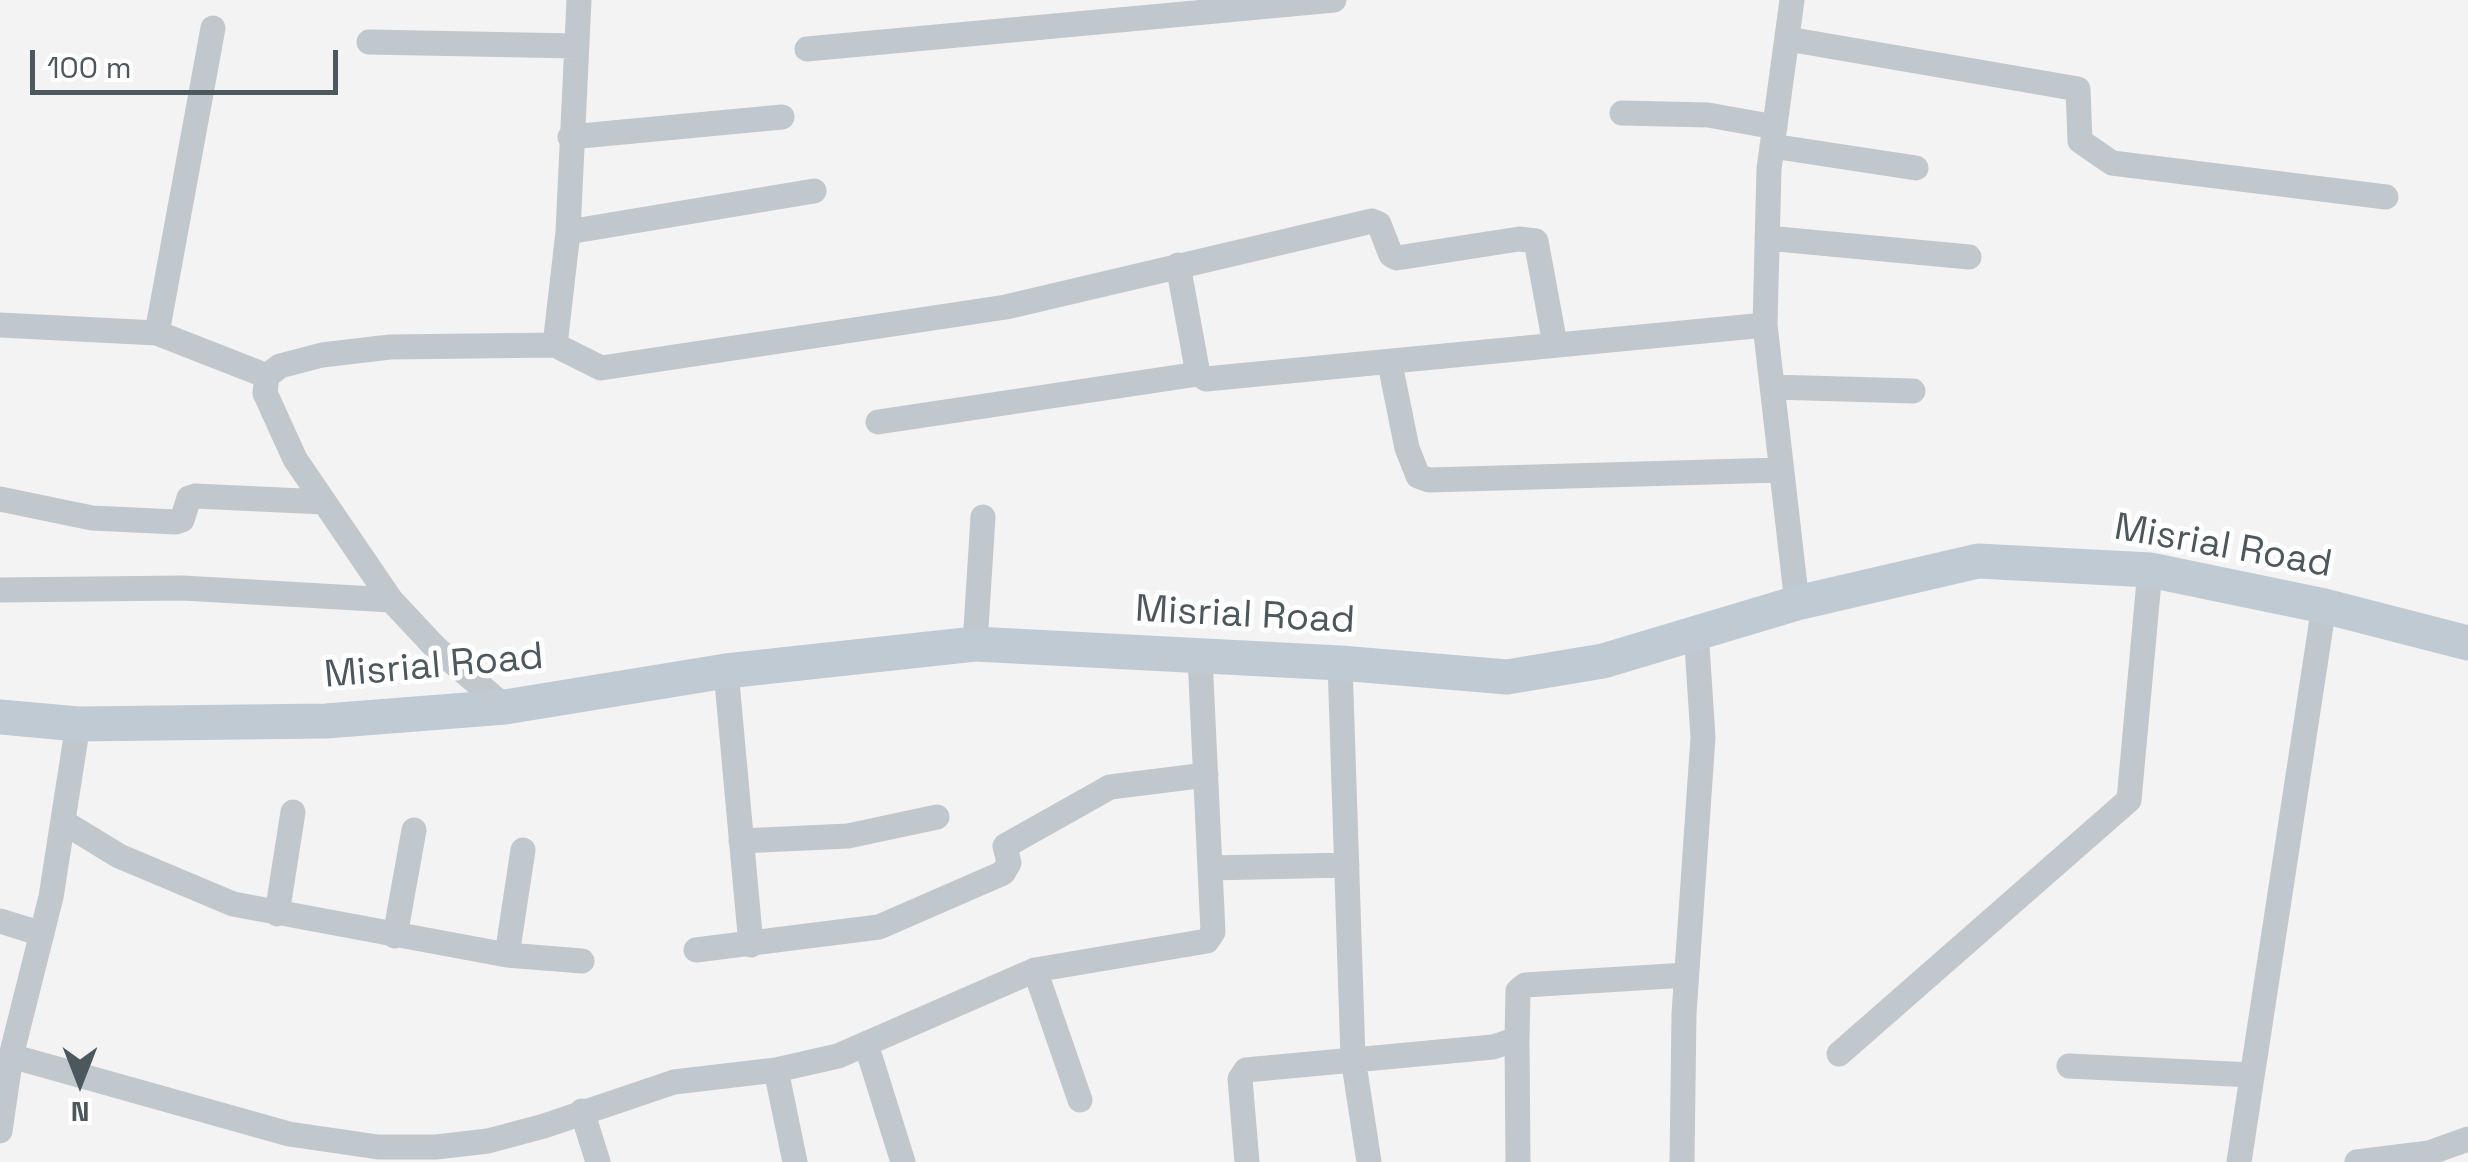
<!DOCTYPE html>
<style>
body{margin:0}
#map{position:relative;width:2468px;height:1162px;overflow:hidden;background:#f4f3f3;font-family:"Space Grotesk",sans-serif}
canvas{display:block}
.north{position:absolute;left:30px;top:1032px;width:100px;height:100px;-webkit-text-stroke:8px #fff;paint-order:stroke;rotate:180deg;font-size:28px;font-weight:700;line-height:40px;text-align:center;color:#4c575e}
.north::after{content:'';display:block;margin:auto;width:35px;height:45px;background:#4c575e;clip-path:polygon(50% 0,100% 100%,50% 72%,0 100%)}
.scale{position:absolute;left:30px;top:50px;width:308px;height:45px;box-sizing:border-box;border:5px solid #4c575e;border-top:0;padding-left:12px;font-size:30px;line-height:35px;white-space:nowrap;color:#4c575e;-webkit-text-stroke:8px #fff;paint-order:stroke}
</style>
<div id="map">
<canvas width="2468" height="1162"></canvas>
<div class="north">N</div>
<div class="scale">100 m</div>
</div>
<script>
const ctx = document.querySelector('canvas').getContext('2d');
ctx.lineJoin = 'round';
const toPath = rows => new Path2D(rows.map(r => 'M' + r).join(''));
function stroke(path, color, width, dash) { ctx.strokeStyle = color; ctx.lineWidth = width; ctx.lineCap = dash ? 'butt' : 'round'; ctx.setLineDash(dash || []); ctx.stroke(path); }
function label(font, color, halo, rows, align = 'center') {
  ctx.font = font + ' "Space Grotesk",sans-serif'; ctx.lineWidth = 10; ctx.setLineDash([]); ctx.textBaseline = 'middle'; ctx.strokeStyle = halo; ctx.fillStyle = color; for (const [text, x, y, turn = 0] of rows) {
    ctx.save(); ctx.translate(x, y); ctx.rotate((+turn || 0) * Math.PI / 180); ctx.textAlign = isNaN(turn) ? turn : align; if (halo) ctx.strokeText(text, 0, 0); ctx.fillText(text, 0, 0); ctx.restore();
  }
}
stroke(toPath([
 [1792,0,1769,169,1765,325,1797,603],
 [1788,39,2078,89,2080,141,2112,163,2386,197],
 [369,42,576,46],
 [807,49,1334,0],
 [1622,113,1708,115,1775,127],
 [570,137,782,117],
 [1772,146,1916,168],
 [568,232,814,191],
 [1767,238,1969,257],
 [1178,265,1198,374,1206,379,1765,325],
 [0,325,157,333,267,376],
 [157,333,213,28],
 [555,345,568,232,579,0],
 [1390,364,1407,448,1418,476,1429,480,1780,470],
 [1772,387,1913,391],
 [878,422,1198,374],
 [0,499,92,518,176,522,182,520,189,498,195,496,324,502],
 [0,590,183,588,391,600],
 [975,644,983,517],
 [1340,663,1353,1058,1369,1162],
 [726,671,751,945],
 [505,707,436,648,391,600,295,459,265,393,267,376,280,366,322,355,390,347,555,345,601,368,1006,307,1372,221,1379,224,1391,255,1397,258,1519,239,1536,241,1555,344],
 [65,823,119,856,233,904,507,955,582,961],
 [741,841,848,836,937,817],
 [1210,868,1347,865],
 [277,914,293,812],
 [0,921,42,934],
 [395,936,414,830],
 [696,950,879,927,1003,873,1009,863,1005,846,1110,787,1206,775],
 [507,955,523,850],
 [1035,970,1080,1100],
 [1517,1039,1518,1162],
 [867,1047,903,1162],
 [1839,1054,2129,800,2150,570],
 [11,1056,289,1134,378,1147,436,1147,488,1141,544,1126,674,1082,776,1070,838,1056,1035,970,1207,941,1213,932,1200,657],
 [2069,1066,2252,1075],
 [776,1070,795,1162],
 [582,1111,598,1162],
 [0,1131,11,1056,51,897,78,724],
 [1247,1162,1240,1079,1246,1070,1493,1047,1517,1039,1518,991,1525,985,1686,975],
 [1682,1162,1684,1014,1703,737,1696,631],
 [2239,1162,2324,606],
 [2357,1162,2429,1153,2468,1139]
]), '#c0c7cd', 25);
stroke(toPath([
 [0,717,78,724,326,721,505,707,726,671,975,644,1340,663,1507,677,1603,661,1797,603,1978,561,2150,570,2324,606,2468,643]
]), '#c0cad2', 35);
label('38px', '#4c575e', '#fff', [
 ["Misrial Road",2223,547,10],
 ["Misrial Road",1245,616,3],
 ["Misrial Road",434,667,-5]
]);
</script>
